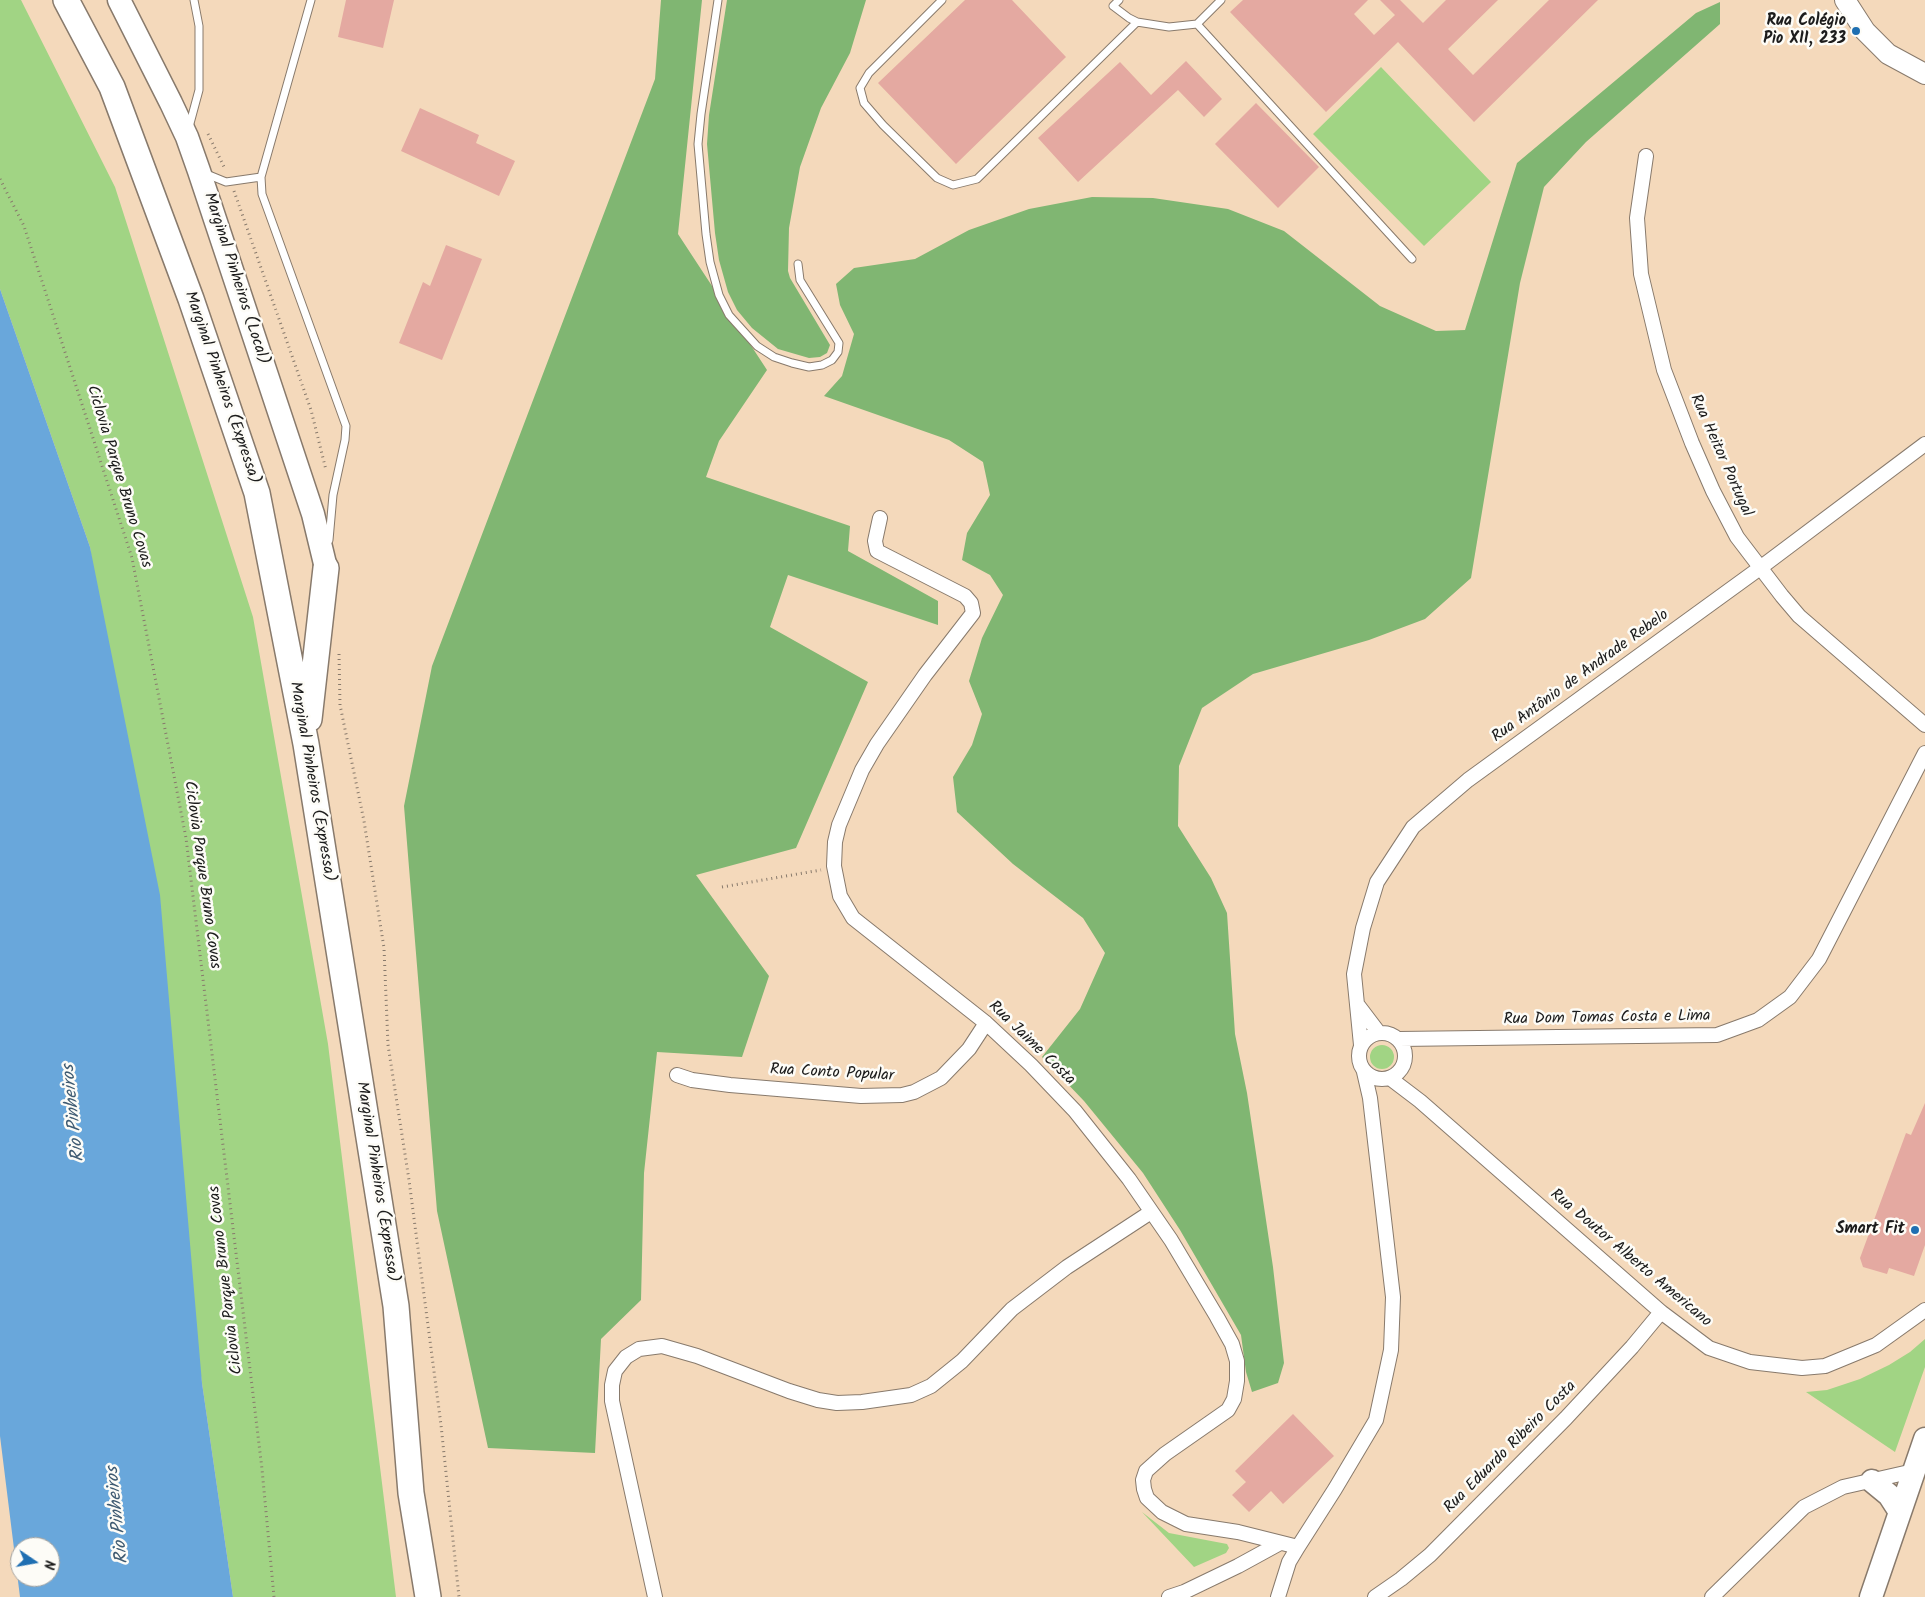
<!DOCTYPE html>
<meta charset="utf-8">
<style>
body{margin:0}
#map{position:relative;width:1925px;height:1597px;overflow:hidden;background:#f4d9bb;font-family:Kalam,sans-serif}
canvas{display:block}
.north{position:absolute;left:10px;top:1537px;width:50px;height:50px;box-sizing:border-box;background:#fdfcf7;border:1px solid #a3a29f;border-radius:50%;rotate:102deg;font-size:14px;font-weight:700;line-height:20px;text-align:center;color:#1c1c1c}
.north::after{content:'';display:block;margin:auto;width:18px;height:22px;background:#1f6fb2;clip-path:polygon(50% 0,100% 100%,50% 72%,0 100%)}
</style>
<div id="map">
<canvas width="1925" height="1597"></canvas>
<div class="north">N</div>
</div>
<script>
const ctx = document.querySelector('canvas').getContext('2d');
ctx.lineJoin = 'round';
function fill(path, color) { ctx.fillStyle = color; ctx.fill(path, 'evenodd'); }
const toPath = rows => new Path2D(rows.map(r => 'M' + r).join(''));
function stroke(path, color, width, dash) { ctx.strokeStyle = color; ctx.lineWidth = width; ctx.lineCap = dash ? 'butt' : 'round'; ctx.setLineDash(dash || []); ctx.stroke(path); }
function label(font, color, halo, rows, align = 'center') {
  ctx.font = font + ' Kalam,sans-serif'; ctx.lineWidth = 5; ctx.setLineDash([]); ctx.textBaseline = 'middle'; ctx.strokeStyle = halo; ctx.fillStyle = color; for (const [text, x, y, turn = 0] of rows) {
    ctx.save(); ctx.translate(x, y); ctx.rotate((+turn || 0) * Math.PI / 180); ctx.textAlign = isNaN(turn) ? turn : align; if (halo) ctx.strokeText(text, 0, 0); ctx.fillText(text, 0, 0); ctx.restore();
  }
}
fill(toPath([
 [0,0,21,0,115,187,253,617,328,1044,396,1597,233,1597,202,1383,90,547,0,289],
 [1381,67,1491,182,1424,246,1313,134],
 '1370 1057a12 12 0 1 1 24 0a12 12 0 1 1-24 0Z',
 [1925,1339,1925,1367,1895,1452,1806,1392,1827,1390,1860,1379,1889,1365,1910,1352],
 [1142,1512,1169,1533,1227,1544,1229,1548,1226,1553,1194,1567]
]), '#a1d484');
fill(toPath([
 [661,0,702,0,678,234,767,370,719,441,706,477,850,526,848,551,938,601,938,625,788,575,770,627,868,682,796,848,696,875,769,976,742,1057,657,1052,644,1173,641,1300,601,1339,595,1453,488,1448,437,1211,404,806,432,666,655,79],
 [727,0,866,0,850,53,821,108,800,167,789,228,788,271,790,278,830,345,827,353,820,357,809,358,778,349,752,328,737,310,728,292,719,260,715,233,707,144,709,115],
 [1720,2,1720,24,1586,142,1544,187,1520,283,1471,578,1425,619,1369,640,1253,674,1202,708,1179,766,1178,826,1211,878,1227,913,1235,1034,1247,1093,1273,1267,1284,1363,1278,1383,1252,1392,1246,1372,1241,1335,1180,1230,1143,1173,1084,1101,1042,1057,1080,1009,1105,953,1083,918,1013,864,957,812,953,777,972,745,982,714,969,681,982,638,1003,595,990,575,962,560,967,533,990,495,983,462,949,440,824,396,842,376,854,334,840,305,836,284,854,268,915,259,969,230,1029,209,1092,197,1153,198,1228,209,1284,231,1380,306,1436,331,1465,330,1517,163,1696,13]
]), '#80b672');
fill(toPath([
 [0,289,90,547,160,895,202,1383,233,1597,20,1597,0,1436],
 [20,1547,50,1547,50,1577,20,1577]
]), '#69a7db');
fill(toPath([
 [346,0,394,0,383,48,338,37],
 [965,0,1012,0,1066,57,956,164,878,83],
 [1243,0,1368,0,1354,14,1374,35,1395,15,1380,0,1400,0,1423,23,1446,0,1498,0,1448,49,1473,75,1549,0,1598,0,1474,122,1398,42,1326,112,1230,12],
 [1186,61,1222,99,1204,117,1178,90,1078,182,1038,138,1120,62,1151,95],
 [1256,103,1319,167,1278,208,1215,144],
 [420,108,479,135,476,143,515,161,499,196,401,151],
 [446,245,482,259,442,360,399,343,423,282,430,286],
 [1925,1103,1925,1245,1914,1276,1889,1268,1887,1274,1863,1267,1860,1258,1906,1133,1911,1135],
 [1293,1414,1334,1456,1283,1504,1271,1491,1249,1512,1232,1495,1246,1482,1235,1471]
]), '#e4a9a1');
const lane = toPath([
 [311,0,261,177,262,194,346,426,345,440,333,495,329,540],
 [718,0,701,114,698,144,706,234,710,262,719,295,729,315,757,346,774,357,792,363,809,367,822,365,832,360,838,352,839,343,800,280,798,264],
 [942,0,869,73,860,88,864,103,883,125,937,178,953,185,977,179,1137,22],
 [1119,0,1113,6,1129,18,1137,22,1169,27,1197,24,1221,0],
 [1197,24,1412,259],
 [189,127,199,90,199,26,194,0],
 [204,173,226,182,261,177]
]);
const street = toPath([
 [1646,156,1637,218,1641,274,1664,370,1692,443,1713,491,1737,537,1782,596,1799,616,1925,725],
 [880,518,875,541,877,551,965,596,971,603,973,613,925,675,877,744,862,770,839,825,835,842,834,866,840,896,853,918,986,1023,1031,1065,1075,1111,1129,1179,1171,1240,1217,1317,1232,1344,1237,1361,1237,1381,1234,1399,1228,1410,1165,1454,1146,1471,1143,1480,1144,1489,1147,1498,1162,1512,1186,1524,1238,1532,1298,1547],
 [1357,1004,1379,1033],
 '1359 1056a23 23 0 1 1 46 0a23 23 0 1 1-46 0Z',
 [1399,1039,1717,1035,1758,1020,1790,997,1819,959,1925,753],
 [1361,1045,1354,974,1363,928,1377,882,1413,827,1468,780,1760,568,1925,444],
 [677,1075,692,1080,730,1085,861,1096,902,1095,914,1092,941,1078,969,1049,986,1023],
 [1391,1079,1420,1101,1661,1312,1709,1348,1750,1362,1802,1368,1825,1366,1876,1345,1925,1310],
 [655,1597,612,1401,612,1385,615,1371,626,1357,639,1349,662,1346,697,1356,789,1391,818,1400,837,1403,862,1402,911,1395,931,1386,962,1361,1012,1309,1067,1267,1151,1212],
 [1169,1597,1184,1592,1238,1566,1280,1543],
 [1278,1597,1289,1562,1298,1547,1335,1489,1376,1420,1391,1350,1393,1297,1370,1098,1364,1072],
 [1375,1597,1401,1579,1430,1555,1566,1418,1632,1347,1661,1312],
 [1712,1597,1804,1507,1843,1487,1918,1470]
]);
const secondary = toPath([
 [1845,0,1865,31,1888,54,1925,74]
]);
const primary = toPath([
 [119,0,171,103,187,137,199,171,313,514,326,568],
 [1872,1481,1889,1495,1900,1512],
 [1871,1597,1925,1439]
]);
const highway = toPath([
 [66,0,112,87,191,299,257,493,306,744,396,1306,411,1493,428,1597],
 [309,719,326,568]
]);
stroke(lane, '#887a6c', 9);
stroke(street, '#887a6c', 16);
stroke(secondary, '#887a6c', 22);
stroke(primary, '#887a6c', 25);
stroke(highway, '#887a6c', 28);
stroke(toPath([
 [208,134,225,169],
 [0,179,24,226,132,558,186,838,262,1469,274,1597],
 [234,191,311,410,326,470],
 [339,654,340,705,364,821,384,948,388,1045,409,1180,441,1425,459,1597],
 [722,887,821,870]
]), '#887a6c', 3, [1, 4]);
stroke(lane, '#fff', 7);
stroke(street, '#fff', 14);
stroke(secondary, '#fff', 20);
stroke(primary, '#fff', 22);
stroke(highway, '#fff', 25);
for (const [x, y, r, color] of [
 [1856,31,5,"#1f6fb2"],
 [1915,1230,5,"#1f6fb2"]
]) { const dot = new Path2D(); dot.arc(x, y, r, 0, 2 * Math.PI); ctx.fillStyle = color; ctx.fill(dot); stroke(dot, '#fdfcf7', 2); }
label('bold 16px', '#1c1c1c', '#fdfcf7', [
 ["Rua Colégio",1846,22],
 ["Pio XII, 233",1846,40],
 ["Smart Fit",1905,1230]
], 'right');
label('16px', '#1c1c1c', '#fdfcf7', [
 ["Marginal Pinheiros (Local)",235,279,72],
 ["Marginal Pinheiros (Expressa)",221,388,71],
 ["Rua Heitor Portugal",1720,456,66],
 ["Ciclovia Parque Bruno Covas",118,477,73],
 ["Rua Antônio de Andrade Rebelo",1581,677,-36],
 ["Marginal Pinheiros (Expressa)",311,782,80],
 ["Ciclovia Parque Bruno Covas",201,875,82],
 ["Rua Dom Tomas Costa e Lima",1607,1019,-1],
 ["Rua Jaime Costa",1031,1044,44],
 ["Rua Conto Popular",832,1074,3],
 ["Marginal Pinheiros (Expressa)",376,1182,81],
 ["Rua Doutor Alberto Americano",1630,1259,40],
 ["Ciclovia Parque Bruno Covas",227,1280,-97],
 ["Rua Eduardo Ribeiro Costa",1511,1448,-45]
]);
label('italic 18px', '#3f5b72', '#fdfcf7', [
 ["Rio Pinheiros",75,1113,-96],
 ["Rio Pinheiros",119,1515,-96]
]);
</script>
